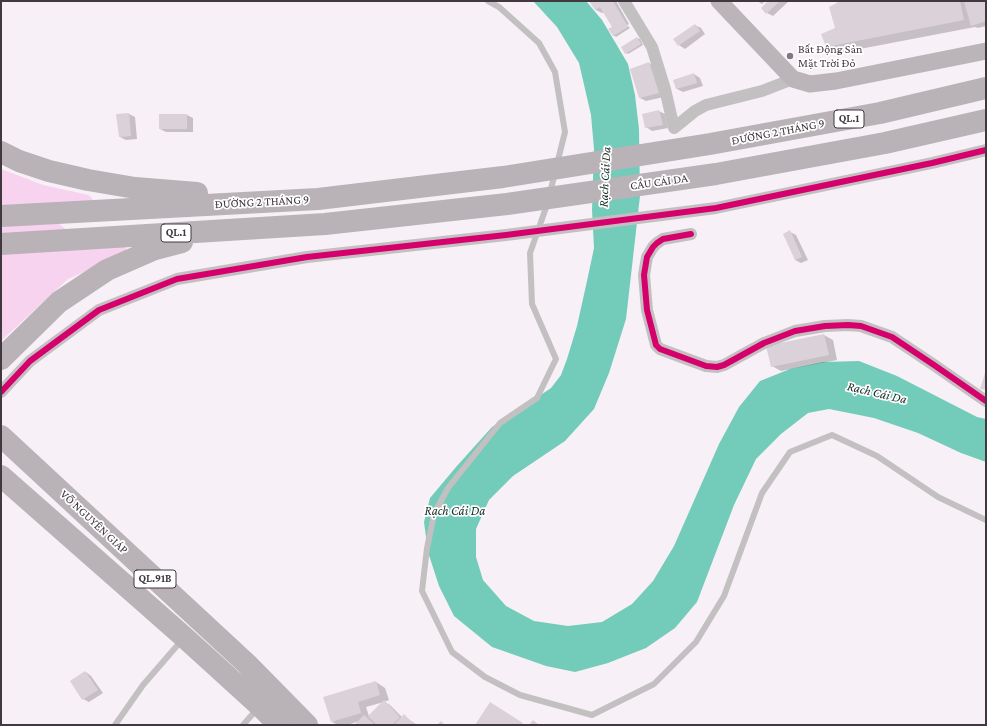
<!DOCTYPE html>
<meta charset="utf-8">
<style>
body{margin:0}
#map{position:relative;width:987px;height:726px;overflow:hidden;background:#f8f0f7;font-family:"Crimson Pro",serif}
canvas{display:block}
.frame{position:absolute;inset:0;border:2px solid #423840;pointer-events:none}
</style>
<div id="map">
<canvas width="987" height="726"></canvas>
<div class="frame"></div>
</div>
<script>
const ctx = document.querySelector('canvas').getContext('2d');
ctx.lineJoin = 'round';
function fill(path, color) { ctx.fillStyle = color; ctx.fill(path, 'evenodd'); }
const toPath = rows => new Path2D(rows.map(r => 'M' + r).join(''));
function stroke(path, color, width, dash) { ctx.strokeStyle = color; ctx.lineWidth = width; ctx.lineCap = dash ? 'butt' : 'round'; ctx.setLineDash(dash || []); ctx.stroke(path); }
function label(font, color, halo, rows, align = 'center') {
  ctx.font = font + ' "Crimson Pro",serif'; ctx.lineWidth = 3.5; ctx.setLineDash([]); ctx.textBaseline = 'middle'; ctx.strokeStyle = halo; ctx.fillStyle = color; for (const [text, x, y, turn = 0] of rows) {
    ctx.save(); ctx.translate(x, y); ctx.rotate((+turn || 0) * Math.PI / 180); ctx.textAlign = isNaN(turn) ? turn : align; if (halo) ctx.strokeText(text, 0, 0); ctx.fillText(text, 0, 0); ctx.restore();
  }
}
fill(toPath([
 [1,169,43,185,89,195,94,201,38,205,87,248,125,246,128,253,68,279,1,341]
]), '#f7d3ef');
fill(toPath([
 [533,1,586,1,602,20,628,64,635,95,639,129,640,196,626,319,609,373,594,409,565,441,513,476,489,500,476,529,476,557,483,580,506,606,534,621,568,626,602,622,632,604,653,581,674,546,719,444,739,407,760,381,790,369,823,362,859,361,897,376,977,417,986,419,986,462,961,453,918,433,874,418,829,409,808,413,781,434,756,459,734,505,697,602,675,628,646,648,608,663,575,672,546,666,492,647,454,616,439,586,428,552,424,522,430,498,456,467,492,427,517,411,551,388,561,375,567,359,577,326,587,281,594,248,592,210,594,149,591,115,579,63,557,27]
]), '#73ccb9');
fill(toPath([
 [590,1,616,1,629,24,627,25,630,28,616,37,613,35,613,28,604,12,602,13,596,10],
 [757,1,765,1,762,4],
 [770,1,789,1,773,16,767,13],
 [838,1,986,1,986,26,978,28,975,27,839,53,826,46,836,29],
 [695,25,701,28,705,34,685,49,679,45,675,39],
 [637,38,640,39,643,45,628,54,626,53],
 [649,63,655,67,664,97,646,101,640,98],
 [694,74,700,78,703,86,683,92,677,89,674,80],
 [659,111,665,114,668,128,652,131,646,127,643,115],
 [129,114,135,117,137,139,126,140,120,137],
 [187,115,193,118,193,132,166,132,160,129],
 [790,232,796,235,808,260,801,263,795,260],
 [824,335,833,340,837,360,781,371,772,366],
 [86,672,91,676,103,693,89,702,83,699],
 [376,682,385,688,389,700,384,702,390,705,402,717,404,716,417,725,356,725,360,721,347,725,338,725,332,722],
 [384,702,369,716,366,707]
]), '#0003');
fill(toPath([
 [589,1,613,1,628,27,613,36,608,29,612,27,600,7,595,10],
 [768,1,780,1,766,14,761,8],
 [837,1,960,1,964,20,826,47,821,34,835,28,829,7,837,3],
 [964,1,986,1,986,21,971,26],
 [695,24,700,31,678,46,673,39],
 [637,37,641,44,625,54,621,47],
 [649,62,659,93,639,98,630,69],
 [694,73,697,83,676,89,673,80],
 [659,110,663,125,645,128,642,114],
 [129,113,131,136,119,137,116,114],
 [159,114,187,114,187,129,159,129],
 [790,230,802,257,795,260,783,234],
 [824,334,829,355,771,367,766,346],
 [985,373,986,374,986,390,980,389],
 [85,671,98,690,82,700,70,681],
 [376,681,380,695,358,702,361,713,331,722,323,697],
 [384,700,400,717,392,725,377,725,368,716],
 [490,702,523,723,522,725,475,725],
 [404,714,415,725,394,725],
 [364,715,375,725,354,725],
 [533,720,539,725,529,725],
 [441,721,445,725,437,725]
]), '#dad2d8');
stroke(toPath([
 [488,1,499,7,539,43,555,72,565,132,557,164],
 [550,193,555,173],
 [548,202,530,253,532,304,556,359,537,398,500,423,448,488,434,514,427,548,422,591,452,652,485,677,520,695,592,715,654,684,696,642,724,596,762,493,790,452,832,435,877,456,938,497,986,520],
 [115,725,143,685,182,640],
 [243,725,258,708]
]), '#c3c0c2', 6);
stroke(toPath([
 [624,1,652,47,665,89,674,128,695,111,706,105,762,91,793,79],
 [691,234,663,239,657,243,653,247,647,257,644,275,647,310,656,345,660,349,706,366,717,367,724,365,764,343,795,331,825,326,848,325,861,326,892,337,934,365,986,401],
 [1,392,30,361,99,310,177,279,307,257,506,235,716,208,932,163,986,150]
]), '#c3c0c2', 12);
stroke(toPath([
 [719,1,793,79,810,84,836,81,986,51]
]), '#bbb5b9', 17);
stroke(toPath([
 [1,152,19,161,49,171,88,180,135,188,197,193],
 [1,216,318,199,503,177,710,144,880,113,986,88],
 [1,244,325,224,507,204,716,174,885,143,986,120],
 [1,359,59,302,107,270,155,249,182,242],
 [1,436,247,664,307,725],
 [1,476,184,637,260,706,279,725]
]), '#b9b3b7', 22);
stroke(toPath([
 [691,234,663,239,657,243,653,247,647,257,644,275,647,310,656,345,660,349,706,366,717,367,724,365,764,343,795,331,825,326,848,325,861,326,892,337,934,365,986,401],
 [1,392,30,361,99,310,177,279,307,257,506,235,716,208,932,163,986,150]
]), '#d6006c', 6);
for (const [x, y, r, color] of [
 [790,56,4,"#827880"]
]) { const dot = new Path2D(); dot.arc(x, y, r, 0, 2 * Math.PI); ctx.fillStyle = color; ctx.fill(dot); stroke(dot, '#fff', 1.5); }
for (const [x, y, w] of [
 [849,119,30],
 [176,233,30],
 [155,579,42]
]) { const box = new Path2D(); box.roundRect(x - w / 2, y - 9, w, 18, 3); ctx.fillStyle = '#fff'; ctx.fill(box); stroke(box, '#423840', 1); }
label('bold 11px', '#423840', null, [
 ["QL.1",849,119],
 ["QL.1",176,233],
 ["QL.91B",155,579]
]);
label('12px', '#423840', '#fff', [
 ["Bất Động Sản",798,49],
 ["Mặt Trời Đỏ",798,63]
], 'left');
label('12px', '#423840', '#fff', [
 ["ĐƯỜNG 2 THÁNG 9",778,132,-11],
 ["CẦU CÁI DA",659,182,-8],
 ["ĐƯỜNG 2 THÁNG 9",262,202,-3],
 ["VÕ NGUYÊN GIÁP",94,522,43]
]);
label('italic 13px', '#192f28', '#fff', [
 ["Rạch Cái Da",605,177,-87],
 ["Rạch Cái Da",877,393,13],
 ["Rạch Cái Da",455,511]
]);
</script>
